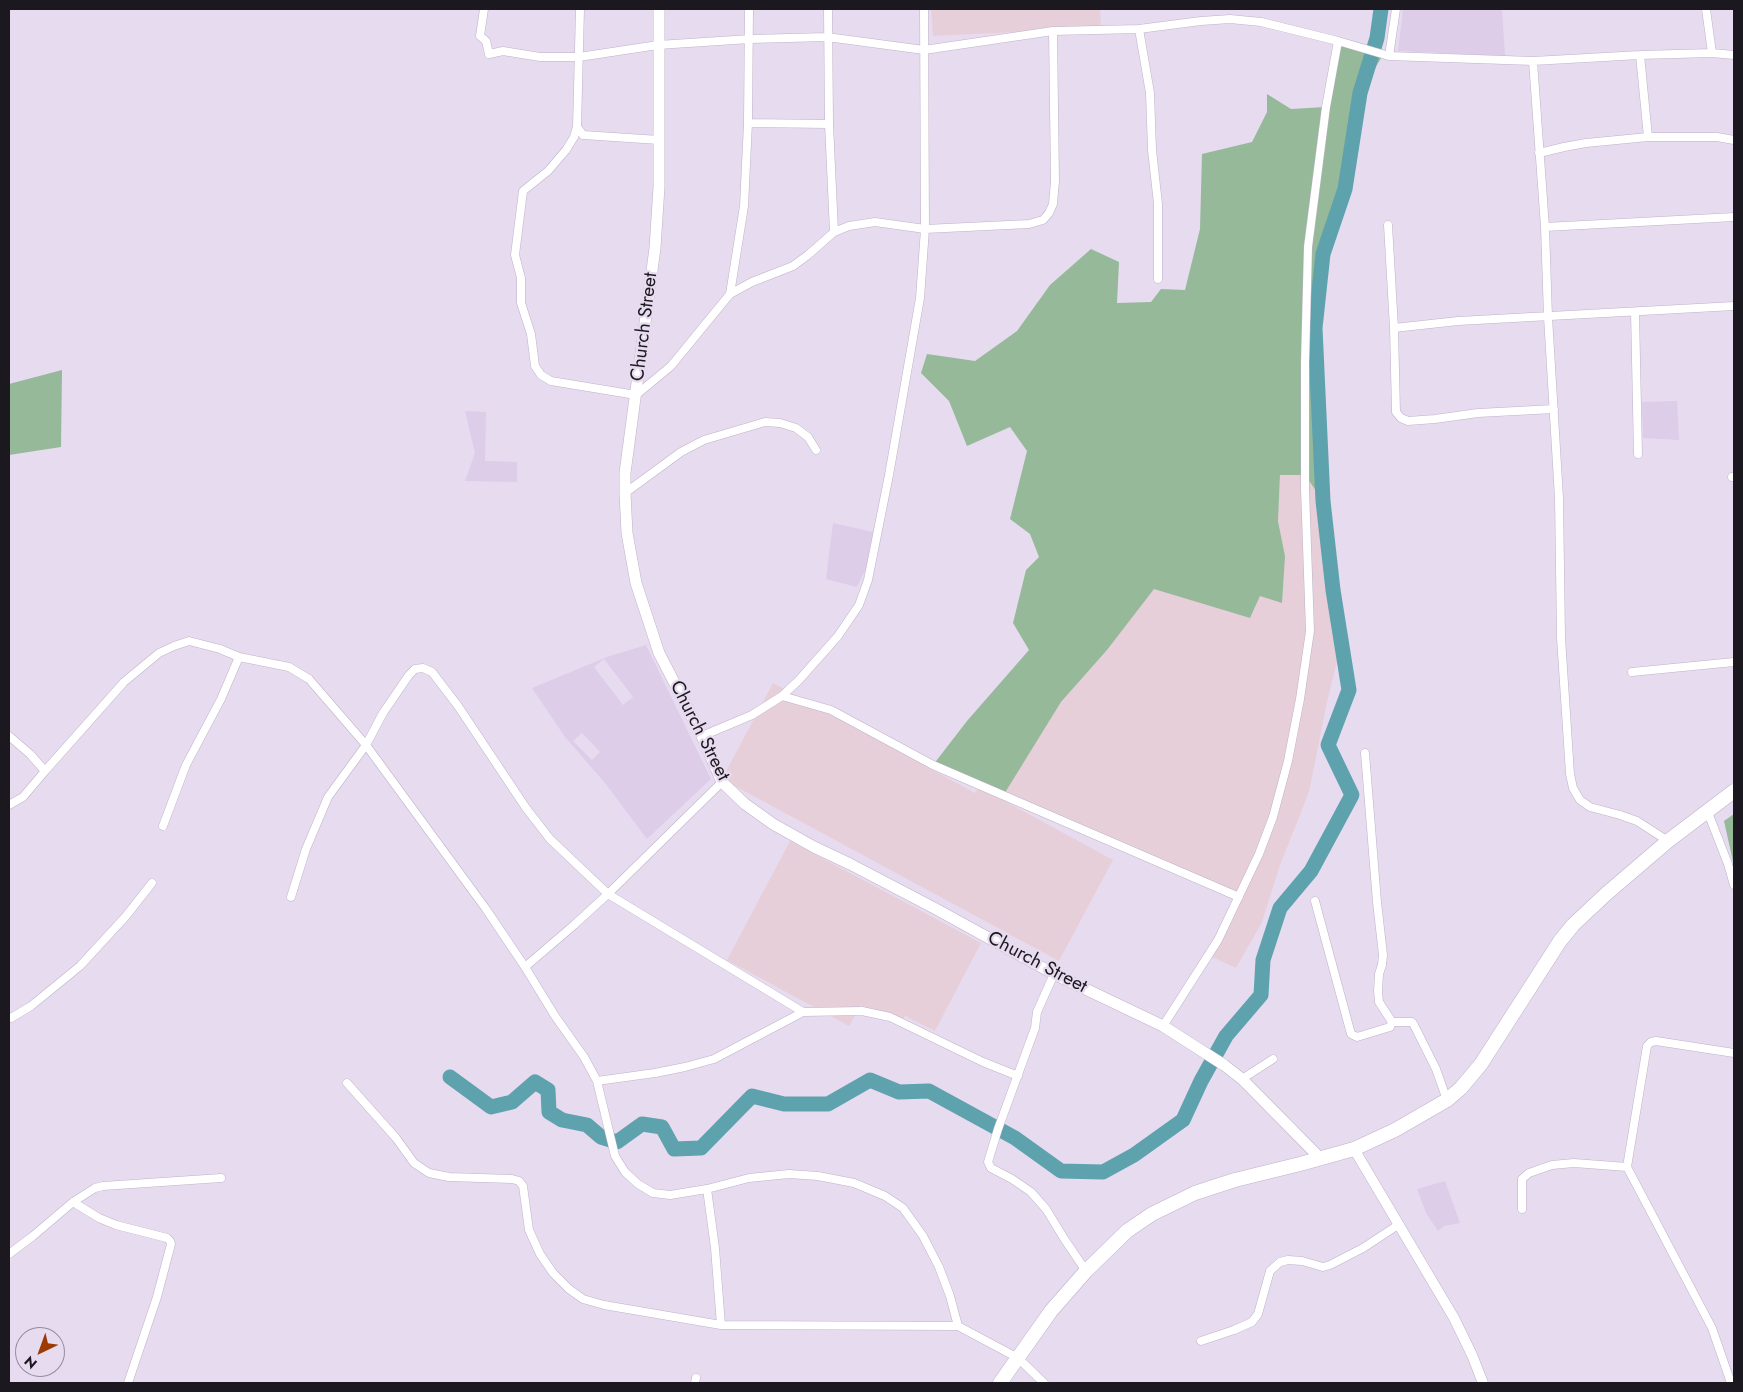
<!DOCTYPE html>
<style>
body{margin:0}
#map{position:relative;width:1743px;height:1392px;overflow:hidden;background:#e7dbf0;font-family:Jost,sans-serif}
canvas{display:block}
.frame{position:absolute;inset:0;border:10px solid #1c181f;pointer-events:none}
.north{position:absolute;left:15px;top:1327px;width:50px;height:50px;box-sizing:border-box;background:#e7dbf0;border:1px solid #968d9c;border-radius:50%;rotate:222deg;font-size:14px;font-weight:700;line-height:20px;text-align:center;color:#1c181f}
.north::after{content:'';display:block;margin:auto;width:18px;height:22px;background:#9d3a03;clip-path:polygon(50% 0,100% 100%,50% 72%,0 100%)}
</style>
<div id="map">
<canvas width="1743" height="1392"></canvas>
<div class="frame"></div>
<div class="north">N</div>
</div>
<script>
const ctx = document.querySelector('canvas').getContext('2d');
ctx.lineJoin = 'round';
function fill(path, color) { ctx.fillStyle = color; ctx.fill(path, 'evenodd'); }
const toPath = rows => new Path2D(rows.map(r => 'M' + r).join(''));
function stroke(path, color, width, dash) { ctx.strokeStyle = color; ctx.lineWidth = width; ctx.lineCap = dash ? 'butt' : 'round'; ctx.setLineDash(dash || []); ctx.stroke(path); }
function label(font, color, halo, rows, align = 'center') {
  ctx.font = font + ' Jost,sans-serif'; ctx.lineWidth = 4.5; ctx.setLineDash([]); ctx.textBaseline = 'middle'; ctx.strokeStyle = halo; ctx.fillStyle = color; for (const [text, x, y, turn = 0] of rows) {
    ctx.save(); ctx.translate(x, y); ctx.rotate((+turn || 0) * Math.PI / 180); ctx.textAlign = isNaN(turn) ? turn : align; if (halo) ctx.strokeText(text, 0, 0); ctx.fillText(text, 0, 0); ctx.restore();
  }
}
fill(toPath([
 [931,9,1100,9,1101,28,933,36],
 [1280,475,1305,475,1323,501,1341,645,1327,702,1309,792,1280,865,1262,922,1236,968,1208,955,1239,897,1003,796,1061,702,1107,650,1154,588,1250,618,1260,596,1285,556,1278,521],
 [773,683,975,793,979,787,1113,860,1059,961,722,779],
 [790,841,981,943,935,1031,905,1016,900,1025,861,1005,849,1026,727,960]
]), '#e7cfd9');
fill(toPath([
 [1403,9,1502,9,1505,56,1398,51],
 [1677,401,1679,440,1643,438,1642,402],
 [465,411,486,412,485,461,517,462,517,482,465,481,475,453],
 [833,523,873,532,866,569,857,587,826,579],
 [646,645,711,779,647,839,605,783,565,737,532,688,607,657],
 [604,659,633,697,623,705,594,667],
 [582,733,600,752,592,760,573,741],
 [1445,1181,1460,1223,1444,1226,1438,1231,1426,1213,1417,1189]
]), '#ddcde9');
fill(toPath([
 [1338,41,1383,55,1360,93,1345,189,1323,254,1315,328,1323,501,1305,475,1280,475,1278,521,1285,556,1282,603,1260,596,1250,618,1154,589,1107,650,1061,702,1003,796,933,765,967,721,1029,650,1013,623,1026,570,1039,557,1030,534,1010,519,1027,451,1010,427,967,446,949,401,921,373,927,354,975,361,1017,331,1050,285,1091,249,1119,262,1117,303,1151,302,1161,289,1185,290,1200,229,1202,154,1252,142,1267,112,1267,94,1291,109,1325,107],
 [62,370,61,447,9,455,9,384],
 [1734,814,1734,866,1724,821]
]), '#95b999');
stroke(toPath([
 [450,1077,491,1107,512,1102,535,1082,548,1090,549,1112,562,1120,587,1125,601,1137,617,1142,642,1124,662,1127,674,1149,701,1148,752,1096,784,1104,828,1104,870,1080,899,1092,929,1091,1015,1138,1061,1171,1103,1172,1134,1155,1183,1120,1201,1081,1226,1036,1261,995,1263,960,1280,908,1311,871,1352,795,1328,745,1349,690,1333,590,1323,501,1315,328,1323,254,1345,189,1360,93,1377,38,1381,9]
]), '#5ea2ae', 15);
const minor = toPath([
 [484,9,480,36,486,41,489,54,503,51,540,57,579,57,658,45,750,39,827,37,924,50,1053,31,1139,29,1201,21,1230,19,1261,22,1338,41,1389,56,1533,61,1640,55,1712,53,1734,55],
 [580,9,577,127,574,137,566,150,548,171,523,191,515,255,521,278,521,303,531,334,535,366,541,375,551,381,636,395,671,366,730,294,752,282,793,266,808,255,834,232,829,124,828,9],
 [1706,9,1712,53],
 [1139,29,1150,93,1152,150,1158,204,1158,279],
 [1640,55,1648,137,1717,137,1734,140],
 [1389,56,1396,9],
 [1533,61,1545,227,1548,317,1559,498,1561,638,1570,774,1573,788,1580,800,1590,807,1620,815,1637,821,1668,841],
 [748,123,829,124],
 [577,127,583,135,659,140],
 [1539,153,1564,147,1586,143,1648,137],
 [1388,225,1394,328,1458,321,1734,306],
 [1545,227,1734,217],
 [834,232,849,226,875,222,925,229,1029,224,1043,220,1049,213,1053,204,1055,181,1053,31],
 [730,294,744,206,748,123,749,9],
 [1635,312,1638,454],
 [1394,328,1396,412,1401,418,1408,421,1435,419,1478,413,1554,409],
 [1732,477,1734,477],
 [625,493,681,452,704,440,765,422,780,423,796,428,808,437,816,450],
 [1632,672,1734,662],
 [782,696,831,710,933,765,1239,897],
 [9,736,30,754,45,771,124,682,159,653,174,646,189,641,220,649,239,657],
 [702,736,752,715,782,696,799,680,838,636,859,605,868,580,889,475,920,298,925,229,924,9],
 [9,805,23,797,45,771],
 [1707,810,1728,864,1734,885],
 [163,826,186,765,221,699,239,657,289,667,309,679,366,745,486,909,525,967,555,1016,584,1057,597,1081,615,1156,625,1172,638,1184,653,1193,670,1195,707,1189,749,1178,789,1174,818,1176,854,1183,885,1196,903,1208,923,1236,939,1267,950,1296,958,1326],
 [291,897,306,849,328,797,366,745,383,713,409,675,415,669,423,668,432,672,458,706,526,808,550,839,608,894,803,1012,862,1011,890,1017,983,1062,1018,1076],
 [1315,901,1351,1034,1357,1037,1390,1027,1392,1022,1379,1002,1378,991,1379,974,1382,965,1383,955,1377,902,1365,753],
 [525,967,574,925,608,894,722,782],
 [1054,974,1037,1012,1035,1028,998,1129,988,1162,991,1168,1012,1179,1031,1192,1046,1209,1065,1240,1086,1271],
 [9,1017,11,1018,31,1006,80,966,126,916,152,883],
 [1392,1022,1412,1022,1414,1025,1436,1069,1447,1100],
 [1163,1026,1218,940,1259,854,1273,817,1288,761,1300,699,1310,631,1305,489,1305,363,1308,247,1326,107,1338,41],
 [1242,1079,1273,1059],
 [597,1081,655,1073,685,1067,714,1059,803,1012],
 [347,1083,396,1138,414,1163,429,1173,449,1177,512,1179,519,1181,523,1186,529,1230,540,1254,553,1273,569,1289,583,1299,604,1305,721,1325,958,1326,1018,1358,1044,1383],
 [707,1189,715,1248,721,1325],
 [73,1202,99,1218,116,1225,167,1238,170,1241,171,1244,157,1297,128,1383],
 [1522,1209,1522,1179,1529,1173,1552,1165,1574,1163,1627,1167],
 [9,1254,33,1236,73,1202,95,1188,103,1186,221,1178],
 [1201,1341,1234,1330,1252,1322,1258,1314,1270,1271,1280,1262,1288,1260,1302,1261,1323,1267,1330,1265,1363,1248,1398,1225],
 [695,1383,696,1378],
 [1731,1383,1712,1328,1627,1167,1647,1046,1651,1042,1656,1041,1734,1053]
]);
const tertiary = toPath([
 [1354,1149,1454,1318,1472,1355,1483,1383]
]);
const secondary = toPath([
 [659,9,659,187,655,248,625,473,625,493,627,533,636,583,659,653,702,736,722,782,745,804,773,824,814,847,850,864,936,909,1054,974,1163,1026,1224,1065,1242,1079,1321,1159]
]);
const trunk = toPath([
 [1000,1383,1051,1311,1086,1271,1127,1231,1152,1214,1195,1193,1235,1180,1300,1164,1354,1149,1395,1130,1447,1100,1461,1088,1481,1064,1560,941,1573,925,1606,894,1668,841,1734,791]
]);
stroke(minor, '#beb2c7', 9);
stroke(tertiary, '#beb2c7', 11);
stroke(secondary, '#beb2c7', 12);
stroke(trunk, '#beb2c7', 15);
stroke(minor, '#fff', 8);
stroke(tertiary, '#fff', 10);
stroke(secondary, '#fff', 11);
stroke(trunk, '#fff', 14);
label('19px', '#1c181f', '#e7dbf0', [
 ["Church Street",645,327,-83],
 ["Church Street",699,731,63],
 ["Church Street",1037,963,28]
]);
</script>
